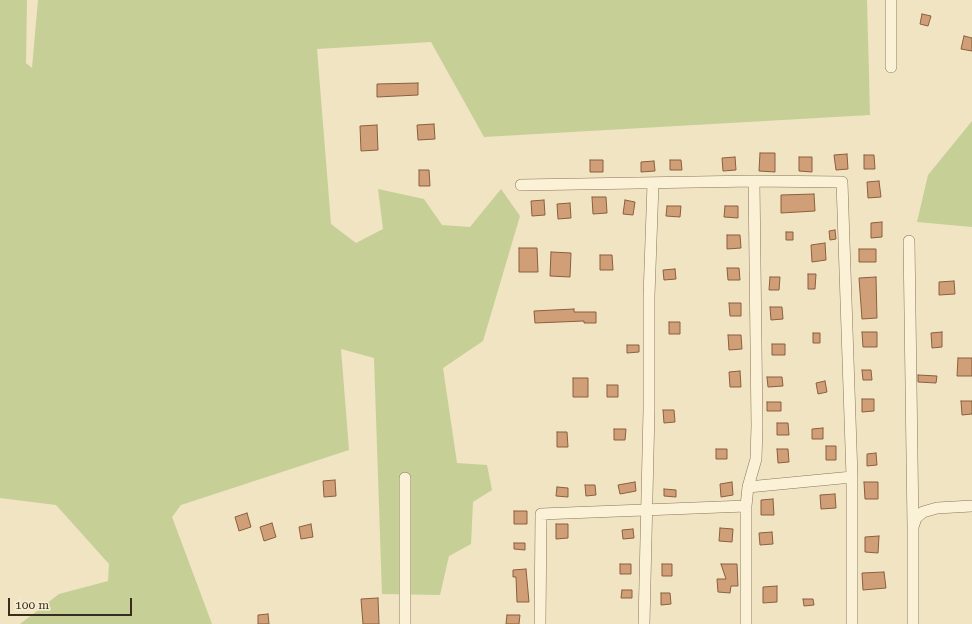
<!DOCTYPE html>
<style>
body{margin:0}
#map{position:relative;width:972px;height:624px;overflow:hidden;background:#f0e4c3;font-family:"Roboto Serif",serif}
canvas{display:block}
.scale{position:absolute;left:8px;top:598px;width:124px;height:18px;box-sizing:border-box;border:2px solid #3a2c1e;border-top:0;padding-left:5px;font-size:12px;line-height:14px;white-space:nowrap;color:#3a2c1e;-webkit-text-stroke:3px #f7eed3;paint-order:stroke}
</style>
<div id="map">
<canvas width="972" height="624"></canvas>
<div class="scale">100 m</div>
</div>
<script>
const ctx = document.querySelector('canvas').getContext('2d');
ctx.lineJoin = 'round';
function fill(path, color) { ctx.fillStyle = color; ctx.fill(path, 'evenodd'); }
const toPath = rows => new Path2D(rows.map(r => 'M' + r).join(''));
function stroke(path, color, width, dash) { ctx.strokeStyle = color; ctx.lineWidth = width; ctx.lineCap = dash ? 'butt' : 'round'; ctx.setLineDash(dash || []); ctx.stroke(path); }
fill(toPath([
 [0,0,28,0,27,0,26,63,32,68,38,0,867,0,870,115,484,137,431,42,317,49,331,224,356,243,383,229,378,189,424,199,442,225,470,227,501,189,520,216,483,341,443,368,457,463,487,465,492,490,473,502,471,544,449,556,440,595,382,594,374,358,341,349,349,450,181,505,172,517,212,624,20,624,59,594,108,581,109,564,56,505,0,498],
 [972,121,972,227,917,222,928,175]
]), '#c6cf96');
const building = toPath([
 [922,14,931,16,928,26,920,24,922,14],
 [964,36,972,38,972,51,961,49,964,36],
 [418,83,418,95,377,97,377,84,418,83],
 [434,124,435,139,418,140,417,125,434,124],
 [377,125,378,150,361,151,360,126,377,125],
 [760,153,775,153,775,172,759,171,760,153],
 [847,154,848,169,836,170,834,155,847,154],
 [864,155,874,155,875,169,864,169,864,155],
 [735,157,736,170,723,171,722,158,735,157],
 [799,157,812,157,812,172,799,171,799,157],
 [590,160,603,160,603,172,590,172,590,160],
 [670,160,681,160,682,170,670,170,670,160],
 [654,161,655,171,641,172,641,162,654,161],
 [419,170,429,170,430,186,419,186,419,170],
 [879,181,881,197,868,198,867,182,879,181],
 [814,194,815,211,781,213,781,195,814,194],
 [592,197,606,197,607,213,593,214,592,197],
 [544,200,545,215,532,216,531,201,544,200],
 [625,200,635,202,633,215,623,214,625,200],
 [570,203,571,218,558,219,557,204,570,203],
 [667,206,681,206,680,217,666,216,667,206],
 [725,206,738,206,738,218,724,217,725,206],
 [882,222,882,237,871,238,871,223,882,222],
 [835,230,836,239,830,240,829,231,835,230],
 [786,232,793,232,793,240,786,240,786,232],
 [727,235,740,235,741,248,727,249,727,235],
 [825,243,826,260,812,262,811,245,825,243],
 [519,248,537,248,538,272,519,272,519,248],
 [859,249,876,249,876,262,859,262,859,249],
 [551,252,571,253,570,277,550,276,551,252],
 [600,255,612,255,613,270,600,270,600,255],
 [727,268,739,268,740,280,728,280,727,268],
 [675,269,676,279,664,280,663,270,675,269],
 [808,274,816,274,815,289,808,289,808,274],
 [770,277,780,277,779,290,769,290,770,277],
 [876,277,877,318,862,319,859,278,876,277],
 [954,281,955,294,939,295,939,282,954,281],
 [729,303,741,303,741,316,730,316,729,303],
 [770,307,782,307,783,319,771,320,770,307],
 [574,309,574,312,596,312,596,323,584,323,584,321,535,323,534,311,574,309],
 [669,322,680,322,680,334,669,334,669,322],
 [862,332,877,332,877,347,863,347,862,332],
 [942,332,942,347,932,348,931,333,942,332],
 [813,333,820,333,820,343,813,343,813,333],
 [728,335,741,335,742,349,729,350,728,335],
 [772,344,785,344,785,355,772,355,772,344],
 [627,345,639,345,639,352,627,353,627,345],
 [958,358,972,358,972,376,957,376,958,358],
 [862,370,871,370,872,380,863,380,862,370],
 [740,371,741,387,730,387,729,372,740,371],
 [918,375,937,376,936,383,918,382,918,375],
 [767,377,782,377,783,386,768,387,767,377],
 [573,378,588,378,588,397,573,397,573,378],
 [825,381,827,392,818,394,816,383,825,381],
 [607,385,618,385,618,397,607,397,607,385],
 [862,399,874,399,874,411,862,412,862,399],
 [961,401,972,401,972,414,962,415,961,401],
 [767,402,781,402,781,411,767,411,767,402],
 [663,410,674,410,675,422,664,423,663,410],
 [777,423,788,423,789,435,777,435,777,423],
 [823,428,823,439,812,439,812,429,823,428],
 [614,429,626,429,625,440,614,440,614,429],
 [557,432,567,432,568,447,557,447,557,432],
 [826,446,836,446,836,460,826,460,826,446],
 [716,449,727,449,727,459,716,459,716,449],
 [777,449,788,449,789,462,778,463,777,449],
 [876,453,877,465,867,466,867,454,876,453],
 [335,480,336,496,324,497,323,481,335,480],
 [635,482,636,491,620,494,618,485,635,482],
 [732,482,733,495,721,497,720,484,732,482],
 [864,482,878,482,878,499,865,499,864,482],
 [585,485,595,485,596,495,586,496,585,485],
 [557,487,568,488,568,497,556,496,557,487],
 [664,489,676,490,676,497,664,496,664,489],
 [835,494,836,508,821,509,820,495,835,494],
 [773,499,774,515,761,515,761,500,773,499],
 [514,511,527,511,527,524,514,524,514,511],
 [247,513,251,527,239,531,235,517,247,513],
 [272,523,276,537,264,541,260,527,272,523],
 [311,524,313,537,301,539,299,527,311,524],
 [556,524,568,524,568,538,556,539,556,524],
 [720,528,733,529,732,542,719,541,720,528],
 [633,529,634,538,623,539,622,530,633,529],
 [772,532,773,544,760,545,759,533,772,532],
 [879,536,878,553,865,552,865,537,879,536],
 [514,543,525,543,525,550,514,549,514,543],
 [620,564,631,564,631,574,620,574,620,564],
 [662,564,672,564,672,576,662,576,662,564],
 [721,564,737,564,738,586,731,586,730,593,718,592,717,579,726,579,721,564],
 [526,569,529,602,517,602,516,577,513,577,513,570,526,569],
 [884,572,886,588,863,590,862,573,884,572],
 [777,586,777,602,763,603,763,587,777,586],
 [622,590,632,590,632,598,621,598,622,590],
 [661,593,670,593,671,604,661,605,661,593],
 [378,598,379,624,363,624,361,599,378,598],
 [803,599,813,599,814,605,804,606,803,599],
 [268,614,269,624,258,624,258,615,268,614],
 [507,615,520,615,519,624,506,624,507,615]
]);
fill(building, '#d09f77');
stroke(building, '#8b5f3e', 1);
const minor = toPath([
 [891,67,891,0],
 [521,185,754,181,842,182,852,477,852,624],
 [909,241,913,527],
 [405,478,405,624],
 [748,487,852,477],
 [540,624,541,514,746,506],
 [644,624,649,410,649,296,653,184],
 [746,624,746,506,748,487,756,459,757,426,754,181],
 [913,624,913,527,916,518,923,512,937,508,972,506]
]);
stroke(minor, '#8b7559', 12);
stroke(minor, '#faf1d7', 11);
</script>
